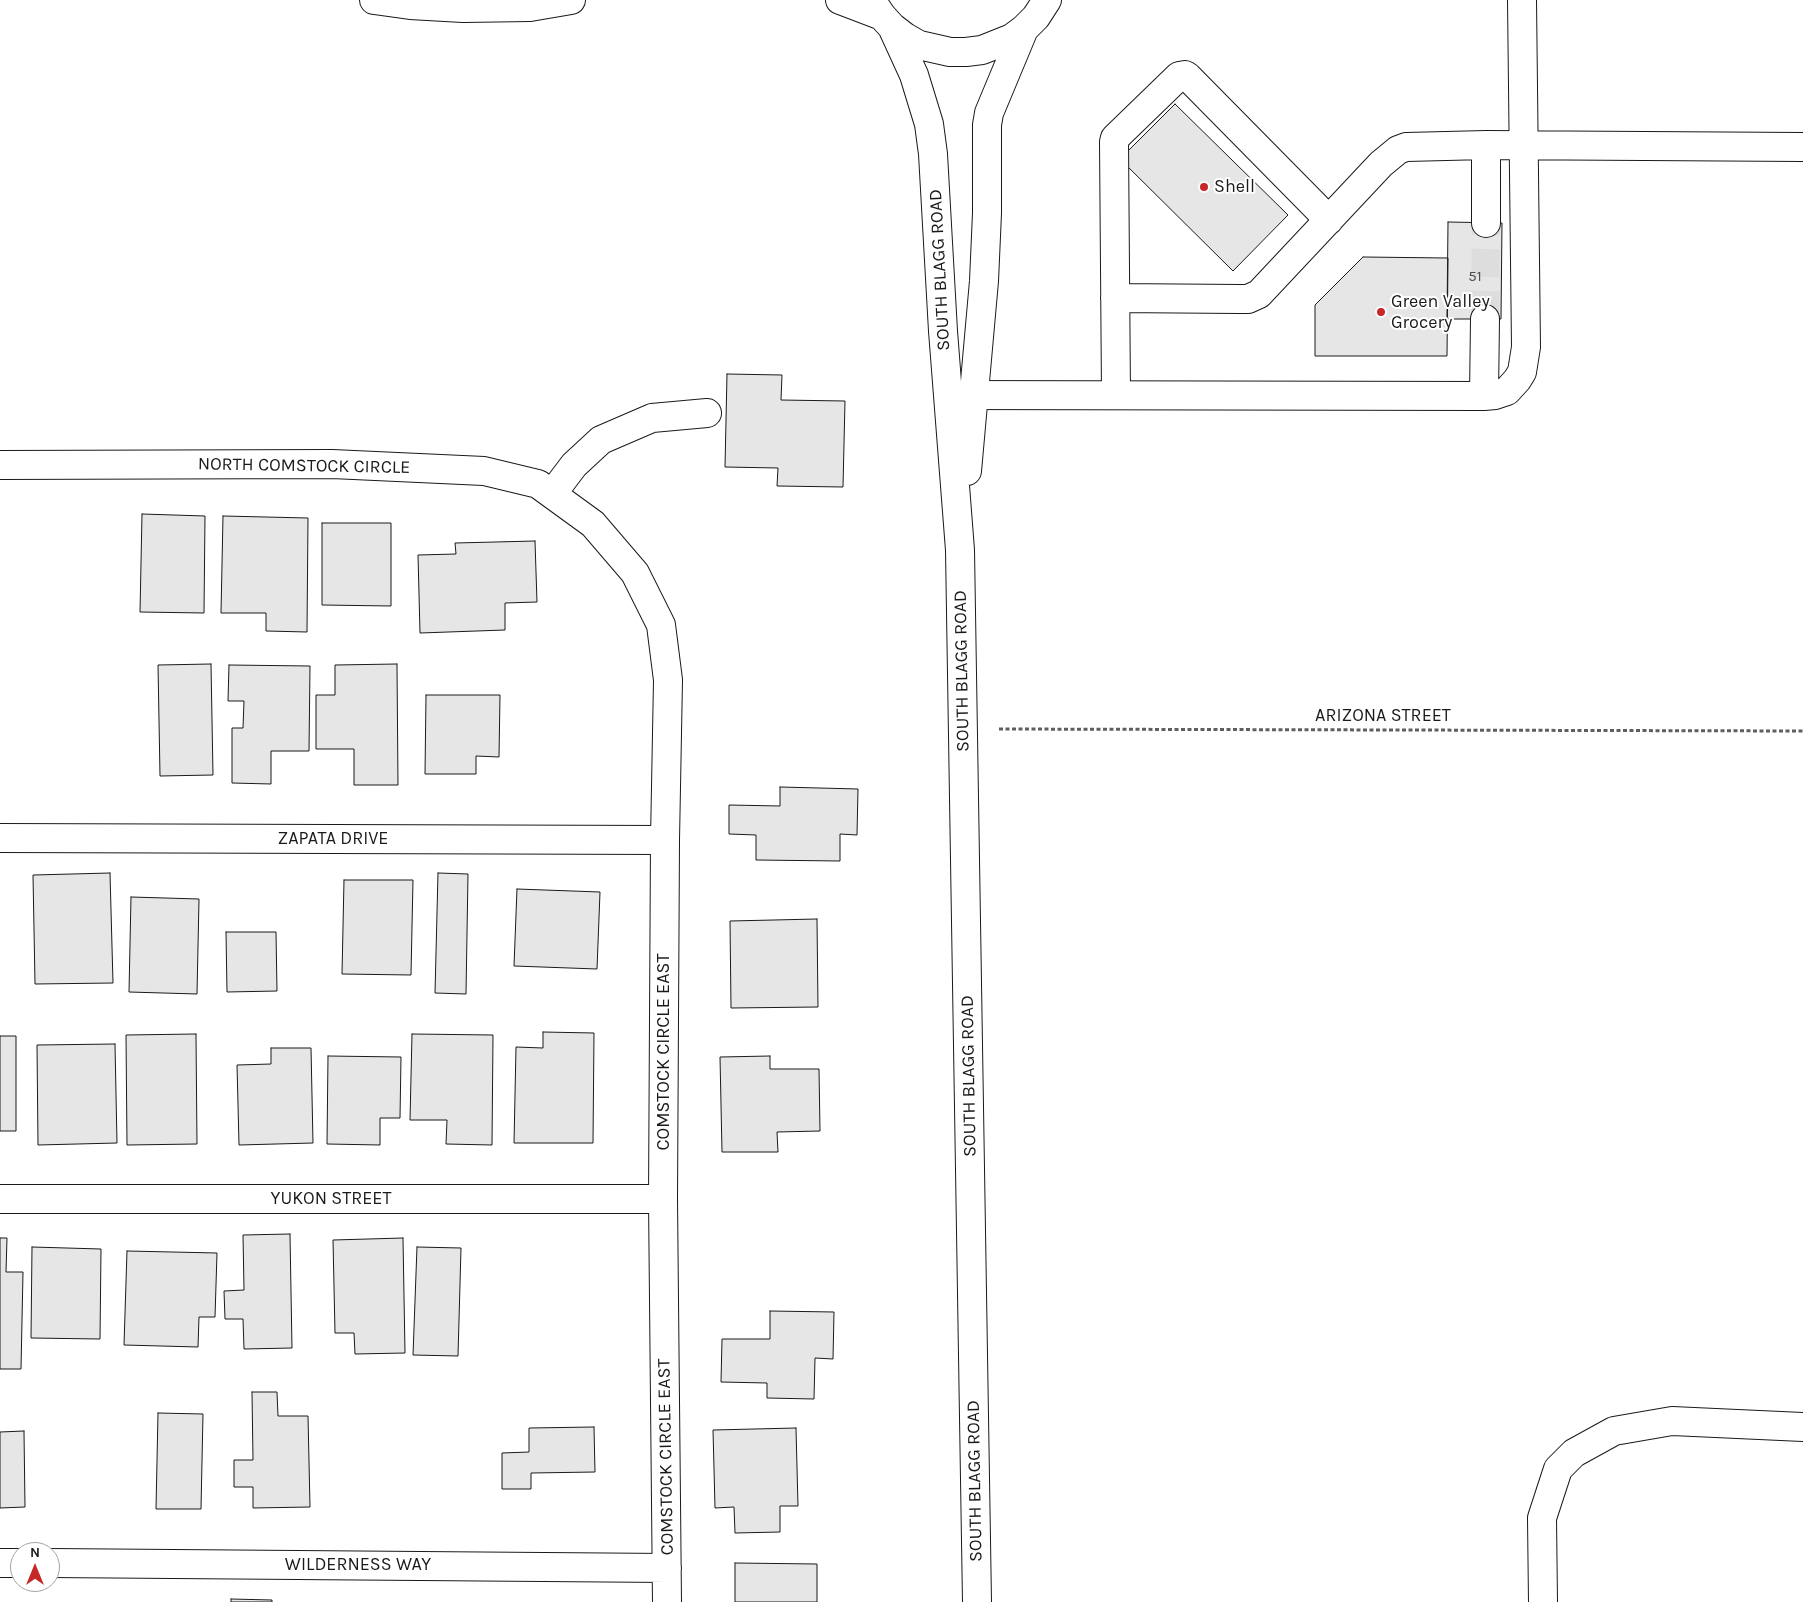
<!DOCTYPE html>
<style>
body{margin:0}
#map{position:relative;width:1803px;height:1602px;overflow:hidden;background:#fff;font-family:Karla,sans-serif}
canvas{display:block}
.north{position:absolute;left:10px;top:1542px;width:50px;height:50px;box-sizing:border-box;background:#fff;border:1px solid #a3a3a3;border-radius:50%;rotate:0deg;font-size:14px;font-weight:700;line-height:20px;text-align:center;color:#1a1a1a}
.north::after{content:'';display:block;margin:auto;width:18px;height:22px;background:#c62828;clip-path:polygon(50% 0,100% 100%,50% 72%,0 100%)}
</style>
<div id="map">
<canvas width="1803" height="1602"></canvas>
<div class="north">N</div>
</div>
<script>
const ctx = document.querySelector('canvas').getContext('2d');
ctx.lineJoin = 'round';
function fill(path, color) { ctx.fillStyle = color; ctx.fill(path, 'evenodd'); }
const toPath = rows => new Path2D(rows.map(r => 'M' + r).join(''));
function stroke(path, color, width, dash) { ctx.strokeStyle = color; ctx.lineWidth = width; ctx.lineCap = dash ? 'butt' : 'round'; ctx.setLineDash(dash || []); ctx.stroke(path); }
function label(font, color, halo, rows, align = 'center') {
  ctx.font = font + ' Karla,sans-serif'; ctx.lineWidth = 4; ctx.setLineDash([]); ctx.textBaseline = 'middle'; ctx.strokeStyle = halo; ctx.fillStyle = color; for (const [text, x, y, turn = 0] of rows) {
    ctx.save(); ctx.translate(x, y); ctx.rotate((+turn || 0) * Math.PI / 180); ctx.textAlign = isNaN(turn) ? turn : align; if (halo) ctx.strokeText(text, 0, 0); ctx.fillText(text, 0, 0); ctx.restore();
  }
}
const building = toPath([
 [1175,104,1288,215,1233,271,1120,159,1175,104],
 [1448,222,1502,223,1501,319,1447,319,1448,222],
 [1363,257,1448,258,1447,356,1315,356,1315,305,1363,257],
 [727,374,782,375,781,400,845,401,843,487,777,486,778,468,725,467,727,374],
 [142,514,205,516,204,613,140,612,142,514],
 [223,516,308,518,307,632,266,631,266,613,221,613,223,516],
 [322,523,391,523,391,606,322,605,322,523],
 [535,541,537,602,505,603,505,630,420,633,418,555,456,554,455,543,535,541],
 [211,664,213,775,160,776,158,665,211,664],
 [397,664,398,785,354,785,354,749,316,749,316,695,335,695,335,665,397,664],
 [229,665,310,666,309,751,271,751,271,784,232,783,232,728,243,728,244,701,228,701,229,665],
 [426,695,500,695,499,757,476,756,476,774,425,774,426,695],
 [780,787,858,789,857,835,840,834,840,861,756,860,756,835,729,834,729,805,780,806,780,787],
 [110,873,113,983,35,984,33,875,110,873],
 [438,873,468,874,466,994,435,993,438,873],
 [344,880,413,880,411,975,342,974,344,880],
 [517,889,600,892,597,969,514,966,517,889],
 [131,897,199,899,197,994,129,992,131,897],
 [817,919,818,1007,731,1008,730,921,817,919],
 [226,932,276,932,277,991,227,992,226,932],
 [543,1032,594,1033,593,1143,514,1143,516,1047,543,1048,543,1032],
 [196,1034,197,1144,127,1145,126,1035,196,1034],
 [412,1034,493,1035,492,1145,446,1144,447,1120,410,1120,412,1034],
 [0,1036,16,1036,16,1131,0,1131,0,1036],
 [115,1044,117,1143,38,1145,37,1045,115,1044],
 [271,1048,311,1048,313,1143,239,1145,237,1065,271,1064,271,1048],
 [328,1056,401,1057,400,1118,380,1118,380,1145,327,1144,328,1056],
 [770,1056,770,1069,819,1069,820,1131,777,1132,778,1152,722,1152,720,1057,770,1056],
 [290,1234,292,1348,244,1349,243,1319,225,1319,224,1291,244,1290,243,1235,290,1234],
 [0,1238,7,1238,6,1272,23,1272,21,1369,0,1369,0,1238],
 [403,1238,405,1353,355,1354,354,1333,335,1333,333,1240,403,1238],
 [32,1247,101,1249,100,1339,31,1338,32,1247],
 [417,1247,461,1248,458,1356,413,1355,417,1247],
 [127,1251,217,1253,215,1317,199,1317,198,1347,124,1345,127,1251],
 [770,1311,834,1312,833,1359,815,1358,814,1399,767,1398,767,1383,721,1382,722,1339,770,1339,770,1311],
 [252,1392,277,1392,278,1416,308,1416,310,1507,253,1508,253,1487,234,1487,234,1460,253,1460,252,1392],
 [158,1413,203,1414,201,1509,156,1509,158,1413],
 [594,1427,595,1472,531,1473,531,1489,502,1489,502,1453,529,1452,529,1428,594,1427],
 [796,1428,798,1506,780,1506,780,1532,735,1533,734,1507,715,1508,713,1430,796,1428],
 [24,1431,25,1507,0,1508,0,1432,24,1431],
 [735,1563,817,1564,817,1602,735,1602,735,1563],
 [231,1599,272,1600,272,1602,231,1602,231,1599]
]);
fill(building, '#e6e6e6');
stroke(building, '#1a1a1a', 1);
stroke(toPath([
 [1485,319,1486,223]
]), '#ddd', 28, [28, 14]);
const minor = toPath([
 [1486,223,1486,145],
 [1115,298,1240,299,1248,299,1259,294,1381,164,1398,150,1406,147,1486,145,1803,147],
 [951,395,1484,396,1495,395,1507,391,1517,380,1522,372,1526,347,1522,0],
 [1116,395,1114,142,1115,138,1179,76,1185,75,1188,77,1329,220],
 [1484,396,1485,319],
 [0,465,332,464,484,471,538,484,593,524,635,573,661,625,668,680,665,840,663,1199,667,1602],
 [552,494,574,465,601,440,652,418,707,413],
 [0,838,665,840],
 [0,1199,663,1199],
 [0,1563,20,1563],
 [50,1563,667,1568],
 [1543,1602,1542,1518,1558,1469,1574,1453,1614,1431,1672,1421,1803,1427]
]);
const major = toPath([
 [374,0,410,5,463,8,530,7,571,0],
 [840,0,882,16],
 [871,0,882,16,892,27,905,37,919,45,950,52,966,52,982,50,1012,38,1024,29,1036,17,1047,0],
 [892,27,914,75,929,124,933,154,943,331,960,550,977,1602],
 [967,471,984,281,987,213,987,125,989,113,1024,29]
]);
stroke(minor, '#1a1a1a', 30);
stroke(major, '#1a1a1a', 30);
stroke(toPath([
 [999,729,1803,731]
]), '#5f5f5f', 3, [4, 2.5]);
stroke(minor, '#fff', 28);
stroke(major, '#fff', 28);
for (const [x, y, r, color] of [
 [1204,187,5,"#c62828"],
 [1381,312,5,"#c62828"]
]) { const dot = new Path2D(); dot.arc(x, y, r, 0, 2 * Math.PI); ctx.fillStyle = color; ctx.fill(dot); stroke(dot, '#fff', 2); }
label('15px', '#4d4d4d', null, [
 ["51",1475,277]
]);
label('18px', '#1a1a1a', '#fff', [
 ["Shell",1214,187],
 ["Green Valley",1391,302],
 ["Grocery",1391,323]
], 'left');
label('18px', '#1a1a1a', '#fff', [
 ["SOUTH BLAGG ROAD",940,270,-93],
 ["NORTH COMSTOCK CIRCLE",304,466,1],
 ["SOUTH BLAGG ROAD",962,671,-91],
 ["ARIZONA STREET",1383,716],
 ["ZAPATA DRIVE",333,839],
 ["COMSTOCK CIRCLE EAST",664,1052,-90],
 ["SOUTH BLAGG ROAD",969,1076,-91],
 ["YUKON STREET",331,1199],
 ["COMSTOCK CIRCLE EAST",666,1457,-91],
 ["SOUTH BLAGG ROAD",975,1481,-91],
 ["WILDERNESS WAY",358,1565]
]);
</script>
